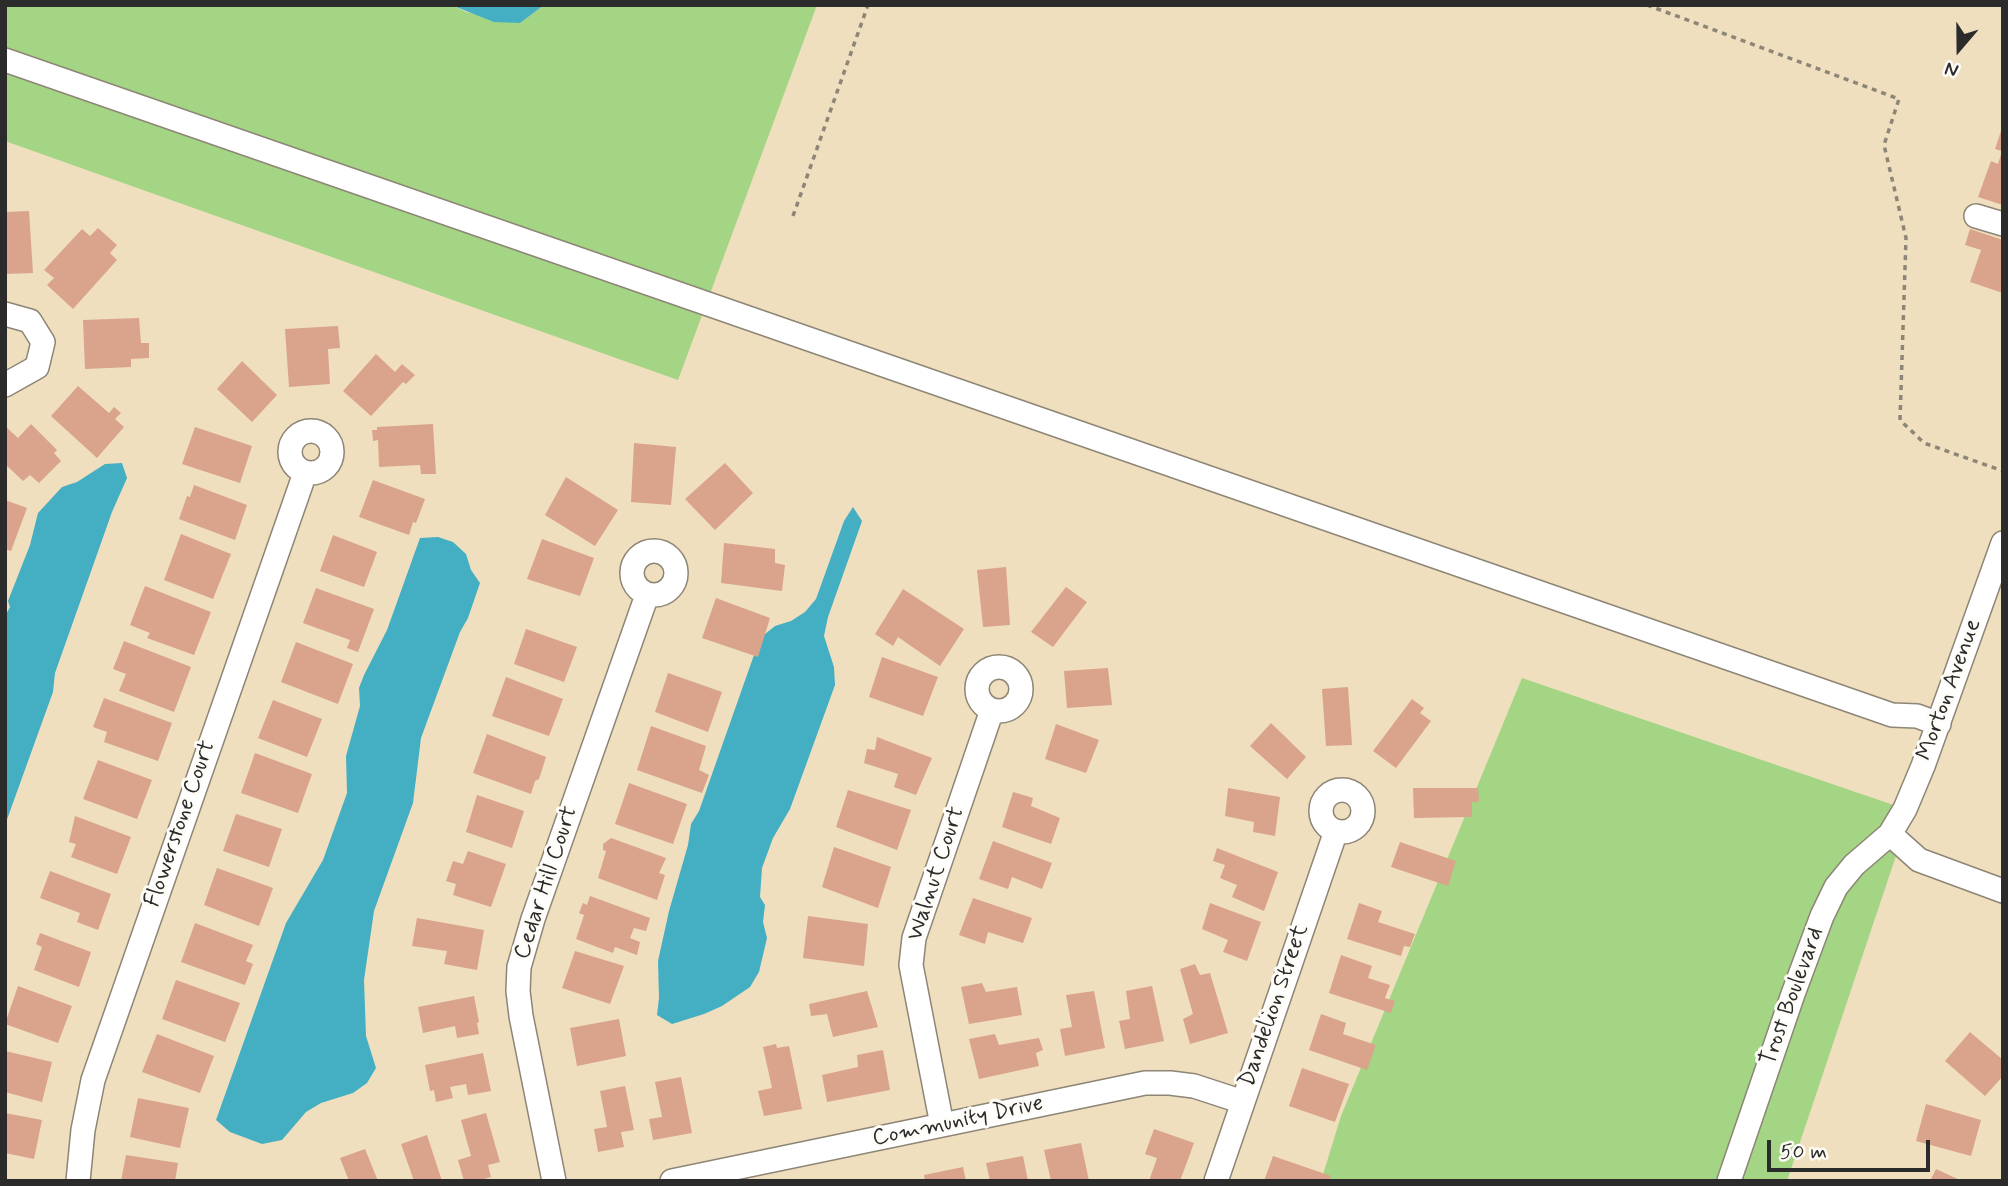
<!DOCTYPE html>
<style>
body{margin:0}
#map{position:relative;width:2008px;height:1186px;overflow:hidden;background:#efdfbf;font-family:Mynerve,sans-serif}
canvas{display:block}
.frame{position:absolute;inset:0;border:7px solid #2b2b2b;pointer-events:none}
.north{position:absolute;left:1924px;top:14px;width:70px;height:70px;-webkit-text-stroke:5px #fdfcf7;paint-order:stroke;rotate:200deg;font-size:19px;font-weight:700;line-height:28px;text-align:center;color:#2b2b2b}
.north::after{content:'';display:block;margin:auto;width:24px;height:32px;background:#2b2b2b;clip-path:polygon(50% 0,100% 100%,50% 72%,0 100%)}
.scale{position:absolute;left:1767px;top:1140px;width:163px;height:32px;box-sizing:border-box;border:4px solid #2b2b2b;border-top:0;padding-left:9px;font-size:21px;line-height:24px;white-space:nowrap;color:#2b2b2b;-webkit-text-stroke:5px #fdfcf7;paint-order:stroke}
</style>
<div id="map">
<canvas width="2008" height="1186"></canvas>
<div class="frame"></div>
<div class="north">N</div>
<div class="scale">50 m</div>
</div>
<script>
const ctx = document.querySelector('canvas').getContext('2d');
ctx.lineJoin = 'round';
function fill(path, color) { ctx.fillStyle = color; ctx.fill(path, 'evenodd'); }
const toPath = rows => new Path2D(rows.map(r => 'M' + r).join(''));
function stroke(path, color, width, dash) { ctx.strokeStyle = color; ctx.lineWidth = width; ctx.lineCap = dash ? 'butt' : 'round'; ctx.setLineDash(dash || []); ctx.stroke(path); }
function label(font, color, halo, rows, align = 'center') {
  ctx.font = font + ' Mynerve,sans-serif'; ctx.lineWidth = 6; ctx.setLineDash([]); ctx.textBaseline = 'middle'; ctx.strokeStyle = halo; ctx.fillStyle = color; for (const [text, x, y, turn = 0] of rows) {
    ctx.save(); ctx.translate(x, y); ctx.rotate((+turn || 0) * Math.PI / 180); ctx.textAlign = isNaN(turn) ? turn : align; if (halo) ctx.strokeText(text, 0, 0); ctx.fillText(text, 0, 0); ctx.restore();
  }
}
fill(toPath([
 [5,5,451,5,466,12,520,23,544,5,817,5,678,380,5,141],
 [1522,678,1911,811,1787,1181,1321,1181,1341,1116]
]), '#a3d584');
fill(toPath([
 [451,5,544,5,520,23,494,22],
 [122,463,127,478,112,512,55,673,53,692,5,825,5,616,10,607,8,601,30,545,38,513,62,487,77,482,105,464],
 [853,507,862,521,828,617,824,636,834,667,835,685,790,809,773,838,762,868,760,897,765,905,763,922,767,938,759,972,750,987,722,1006,704,1014,672,1024,657,1015,659,998,658,961,669,911,688,845,691,824,699,811,760,638,775,626,791,621,805,612,816,599,844,521],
 [438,537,453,542,466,554,471,570,480,583,468,618,460,632,421,738,413,803,374,911,364,980,366,1036,376,1068,367,1083,353,1093,321,1103,306,1112,282,1140,262,1144,230,1132,216,1120,286,923,323,860,347,793,346,756,360,706,359,688,364,675,387,630,420,538]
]), '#44aec3');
fill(toPath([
 [2002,128,2003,128,2003,205,1978,197,1991,161,1998,164,2002,151,1995,149],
 [29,211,33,273,5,274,5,212],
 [98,228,117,245,110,253,117,260,73,309,47,285,54,278,44,270,82,229,90,236],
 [1970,229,2003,240,2003,293,1970,282,1981,250,1965,245],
 [139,318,141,343,149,343,149,358,131,359,131,367,85,369,83,320],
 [338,326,340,348,328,349,330,384,289,387,285,329],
 [376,354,395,372,402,364,415,375,406,384,403,382,371,416,343,391],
 [242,361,277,395,252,422,217,389],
 [78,386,109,413,114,407,121,413,115,419,124,427,97,458,51,416],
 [31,424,57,450,54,453,61,461,39,483,30,475,23,481,5,464,5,426,18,438],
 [433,424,436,474,421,474,420,465,379,467,378,440,373,441,372,430,377,430,377,427],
 [195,427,252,446,240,483,182,464],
 [634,443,676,447,671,505,631,502],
 [725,463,753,493,715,530,685,499],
 [566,477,618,510,595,546,545,515],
 [373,480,425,499,416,523,413,522,409,535,359,517],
 [194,485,247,505,235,540,179,519,187,496,190,497],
 [5,500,27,508,11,551,5,549],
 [181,534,231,554,213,599,164,580],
 [333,535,377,552,364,587,320,571],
 [542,539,594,558,580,596,527,579],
 [724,543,775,549,775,563,785,565,782,591,721,583],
 [1006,567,1010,625,983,627,977,570],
 [145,586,211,612,194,655,147,638,150,633,130,625],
 [1066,587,1087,602,1053,647,1031,632],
 [316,588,374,609,358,652,347,648,350,640,303,623],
 [903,589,964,629,940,666,898,637,893,646,875,634],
 [716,598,770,618,758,657,702,638],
 [526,629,577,647,564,682,514,664],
 [124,641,191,667,174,712,119,691,126,674,113,669],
 [296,642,353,664,338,704,281,682],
 [882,657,938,677,923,716,869,697],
 [1108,668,1112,705,1067,708,1064,671],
 [668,673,722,692,708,732,655,712],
 [506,677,563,699,549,736,492,716],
 [1348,687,1352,745,1326,746,1322,689],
 [104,698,172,723,158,761,104,742,107,732,93,727],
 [1412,699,1424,708,1420,713,1431,721,1396,768,1373,751],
 [273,700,322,719,307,757,258,738],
 [1271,723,1306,757,1287,779,1250,746],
 [1056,724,1099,740,1086,773,1045,759],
 [651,726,706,746,699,770,709,775,702,793,637,770],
 [487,734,546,757,539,779,535,781,531,794,473,773],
 [877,737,932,758,916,795,894,787,898,774,864,763,867,749,875,750],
 [255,753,312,774,298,813,241,793],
 [98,760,152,780,137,819,83,799],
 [629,783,687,804,673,844,615,824],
 [1228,788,1280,797,1275,836,1253,832,1254,822,1225,816],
 [1413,788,1478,788,1479,802,1472,802,1472,817,1414,818],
 [848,790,911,810,897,850,836,827],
 [1013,792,1033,798,1031,806,1060,818,1051,844,1002,827],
 [477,795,524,811,512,848,466,832],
 [236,814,282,829,269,867,223,851],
 [75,816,131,837,117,874,71,857,76,844,69,842],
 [611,838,666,858,659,873,665,875,657,900,598,878,606,851,603,850,603,844],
 [993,841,1052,863,1042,889,1012,877,1008,889,979,879],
 [1400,842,1456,861,1448,886,1391,867],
 [834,847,891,867,878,908,822,887],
 [1217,848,1278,872,1264,911,1232,897,1237,885,1220,878,1225,865,1213,861],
 [468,851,506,864,491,907,453,895,456,884,446,881,453,861,463,864],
 [217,868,273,888,259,926,204,905],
 [50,871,111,894,98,930,77,922,80,913,40,898],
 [590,896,650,918,646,931,634,928,630,938,640,942,637,955,615,947,613,953,576,939,584,915,579,913,583,903,587,905],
 [973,898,1032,918,1023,943,988,932,985,944,959,935],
 [1210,903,1261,922,1247,961,1223,952,1228,940,1202,929],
 [1359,903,1382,911,1378,922,1415,934,1410,947,1404,946,1401,956,1347,939],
 [808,916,868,924,864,966,803,958],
 [417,918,484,930,477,970,444,964,447,951,412,946],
 [195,923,253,945,246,961,253,964,245,985,181,962],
 [40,933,91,952,79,987,34,970,42,947,36,944],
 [575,951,624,966,610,1004,562,988],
 [1341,955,1372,966,1368,978,1390,985,1385,998,1395,1001,1391,1013,1329,993],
 [1195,964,1200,975,1210,973,1228,1033,1190,1044,1183,1019,1193,1014,1180,969],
 [176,980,240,1003,225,1042,162,1019],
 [982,983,986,992,1017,987,1022,1015,969,1024,961,987],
 [18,986,72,1006,58,1043,5,1024],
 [1152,986,1164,1041,1125,1049,1119,1021,1130,1019,1126,991],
 [867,991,878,1027,833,1037,827,1014,811,1016,809,1004],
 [1094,991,1105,1048,1065,1056,1060,1029,1072,1027,1066,995],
 [474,996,479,1022,477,1023,479,1034,457,1038,455,1026,423,1033,418,1007],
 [1321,1014,1346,1023,1343,1034,1376,1045,1367,1070,1309,1050],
 [619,1019,626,1056,577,1066,570,1028],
 [1970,1032,2003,1060,2003,1076,1985,1096,1945,1061],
 [157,1034,214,1056,200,1093,142,1072],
 [995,1034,999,1045,1039,1038,1043,1050,1036,1053,1039,1066,979,1079,969,1039],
 [776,1044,777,1048,789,1046,802,1109,764,1116,758,1091,772,1088,763,1047],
 [883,1050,890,1090,827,1102,822,1075,858,1067,857,1055],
 [5,1051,52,1062,42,1102,5,1092],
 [483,1053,491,1091,468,1095,466,1084,450,1087,453,1098,436,1102,434,1090,430,1091,425,1065],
 [1302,1068,1349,1084,1335,1122,1289,1106],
 [681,1077,692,1133,653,1140,649,1119,662,1117,655,1082],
 [625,1086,634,1130,621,1132,624,1147,598,1152,594,1129,607,1127,600,1091],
 [138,1098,189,1108,180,1148,130,1137],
 [1926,1104,1981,1120,1971,1156,1916,1141],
 [5,1113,42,1120,34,1159,5,1153],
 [486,1113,500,1162,488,1165,491,1177,477,1181,464,1181,458,1160,471,1156,461,1120],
 [1154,1129,1194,1143,1180,1181,1149,1181,1157,1158,1145,1154],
 [427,1135,442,1181,414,1181,401,1144],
 [1081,1143,1089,1181,1051,1181,1044,1150],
 [365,1149,378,1181,349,1181,340,1158],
 [126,1155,178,1163,175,1181,121,1181],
 [1023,1156,1028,1181,990,1181,986,1163],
 [1273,1156,1331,1176,1329,1181,1264,1181],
 [963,1167,966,1181,925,1181,924,1175],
 [1936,1169,1962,1181,1930,1181]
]), '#daa38b');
const minor = toPath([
 [5,60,1892,715,1917,716,1939,724],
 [1976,216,2003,224],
 [5,314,30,321,43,342,37,367,5,385],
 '290 452a21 21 0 1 1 42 0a21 21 0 1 1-42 0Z',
 '632 573a22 22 0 1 1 44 0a22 22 0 1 1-44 0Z',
 '977 689a22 22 0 1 1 44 0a22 22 0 1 1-44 0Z',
 '1321 811a21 21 0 1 1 42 0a21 21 0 1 1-42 0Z',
 [1890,834,1919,860,2003,891],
 [942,1125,911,965,914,938,992,710],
 [78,1181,83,1130,93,1080,305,473],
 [554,1181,521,1016,518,991,519,967,533,919,647,595],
 [672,1181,1145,1083,1170,1083,1194,1086,1243,1102],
 [1216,1181,1336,831],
 [1729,1181,1793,994,1822,916,1836,887,1854,865,1890,834,1905,809,1923,766,2003,543]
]);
stroke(minor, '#8d8575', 26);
stroke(toPath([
 [1647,5,1899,99,1884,145,1906,238,1900,420,1924,443,2003,471],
 [793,216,868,5]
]), '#8d8575', 3.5, [5, 5]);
stroke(minor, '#fff', 23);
label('23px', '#2b2b2b', '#fdfcf7', [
 ["Morton Avenue",1950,690,-70],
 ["Flowerstone Court",181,824,-71],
 ["Walnut Court",937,874,-72],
 ["Cedar Hill Court",547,883,-72],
 ["Trost Boulevard",1793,997,-70],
 ["Dandelion Street",1275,1006,-71],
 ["Community Drive",958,1122,-12]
]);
</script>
